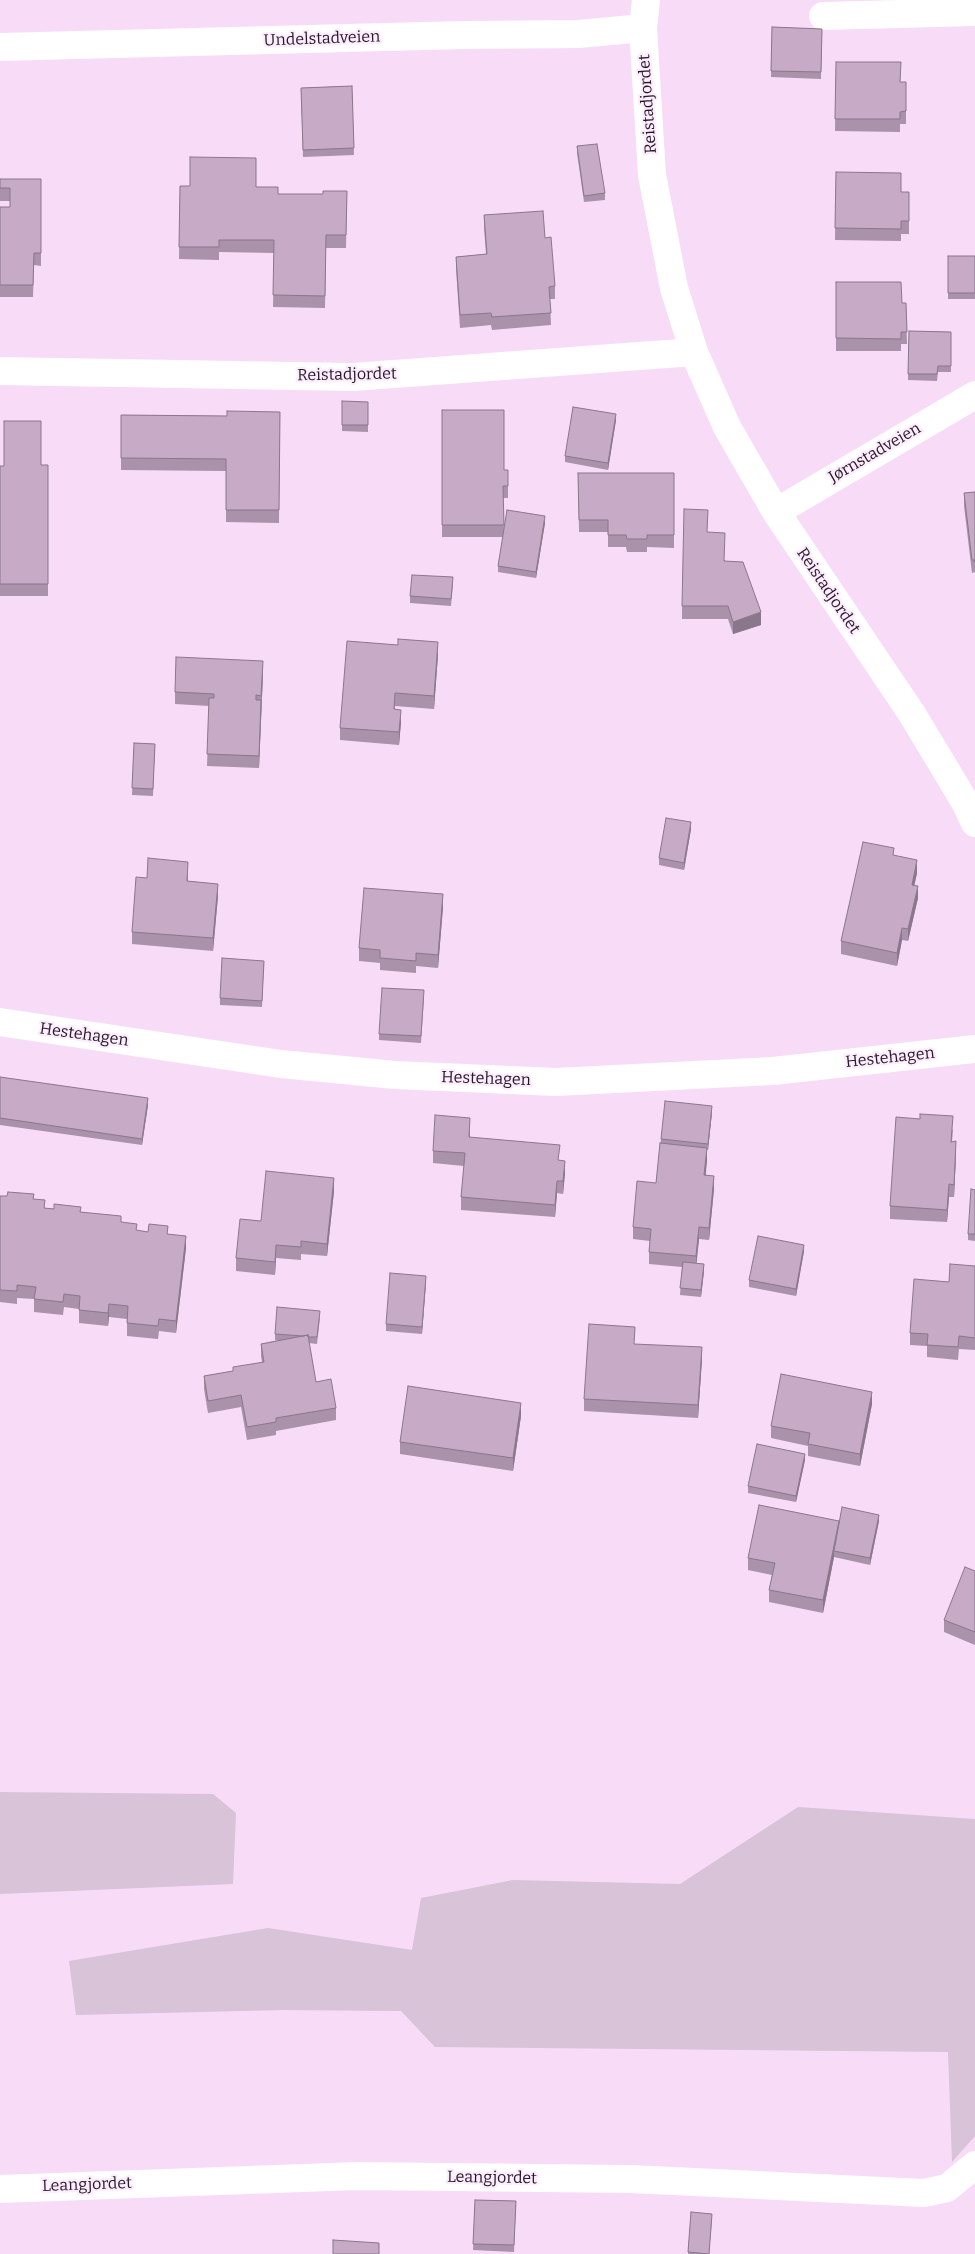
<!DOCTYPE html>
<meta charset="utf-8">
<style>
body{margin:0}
canvas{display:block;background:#f7dbf7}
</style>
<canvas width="975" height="2254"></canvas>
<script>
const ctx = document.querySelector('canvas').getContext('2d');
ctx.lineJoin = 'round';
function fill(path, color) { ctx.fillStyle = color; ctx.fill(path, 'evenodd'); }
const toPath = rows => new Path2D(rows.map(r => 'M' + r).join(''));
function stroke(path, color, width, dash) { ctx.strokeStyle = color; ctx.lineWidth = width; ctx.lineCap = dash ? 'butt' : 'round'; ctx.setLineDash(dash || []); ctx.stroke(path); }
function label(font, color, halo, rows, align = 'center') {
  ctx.font = font + ' Bitter,serif'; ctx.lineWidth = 4.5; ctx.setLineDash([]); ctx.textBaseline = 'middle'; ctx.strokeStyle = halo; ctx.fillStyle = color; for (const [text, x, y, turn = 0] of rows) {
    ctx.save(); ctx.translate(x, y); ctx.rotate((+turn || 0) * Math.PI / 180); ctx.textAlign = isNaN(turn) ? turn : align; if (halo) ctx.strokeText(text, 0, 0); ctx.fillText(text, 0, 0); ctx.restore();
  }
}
fill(toPath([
 [0,1792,213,1794,236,1813,233,1884,0,1894],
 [798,1807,975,1819,975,2136,952,2162,948,2052,435,2047,401,2011,283,2010,76,2015,69,1961,268,1928,412,1950,421,1898,513,1880,680,1884]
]), '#d8c3d8');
stroke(toPath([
 [646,0,643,28,652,175,674,288,694,352,727,427,776,512,912,714,965,802,975,823],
 [823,16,975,12],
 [0,47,463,35,579,34,643,28],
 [0,371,353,377,694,352],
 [776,512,975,395],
 [0,1022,281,1064,395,1075,556,1082,773,1071,975,1049],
 [0,2189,358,2176,631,2179,924,2193,947,2188,975,2165]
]), '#fff', 28);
fill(toPath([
 [772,27,822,29,821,79,771,77],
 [836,62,901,82,906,94,906,124,900,124,900,132,835,131],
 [352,86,354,155,303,157,301,88],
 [577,146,605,193,605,200,584,202,577,153],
 [836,172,901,192,909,192,909,234,901,234,901,241,835,240],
 [0,179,41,179,41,266,34,265,33,297,0,297,0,207,10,207,10,201,0,201],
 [180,186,256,187,278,194,323,194,347,191,346,248,326,248,325,308,273,307,274,253,219,252,219,260,179,259],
 [484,215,545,238,555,286,555,299,550,299,551,325,492,330,491,325,460,328,456,269,456,257,486,254,484,228],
 [948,256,975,256,975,299,948,299],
 [836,282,902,303,906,303,907,344,901,344,901,351,836,351],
 [909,331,951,332,951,372,938,372,937,381,908,380],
 [342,401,368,402,368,432,342,431],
 [442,410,504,470,508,470,508,498,503,498,504,532,545,523,536,578,498,572,498,566,503,537,442,537],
 [280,412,279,523,226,522,226,471,121,470,121,415,227,416],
 [616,420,608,470,565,462,565,456],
 [41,465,48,465,48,596,0,596,0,466],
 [578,473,674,473,674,548,647,547,647,552,627,552,626,547,608,547,608,532,579,532],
 [975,492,975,576,975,572,972,573,964,506,964,493],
 [708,532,725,561,761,625,733,634,728,619,682,619,682,606],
 [453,584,451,606,410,603,410,596],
 [438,655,434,709,395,706,395,709,401,722,399,745,340,740,340,728],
 [263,674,259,768,207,766,209,706,175,704,175,692],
 [134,743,155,744,153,796,132,795],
 [691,829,684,870,659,865,659,858],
 [917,873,914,885,918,898,908,941,902,940,897,966,841,954,841,941],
 [188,874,188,881,218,896,213,951,132,944,132,932,147,878],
 [443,907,438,968,416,966,416,973,380,970,380,963,359,961,359,948],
 [264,961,262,1007,220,1005,220,998],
 [424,997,421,1043,379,1040,379,1034],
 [0,1077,148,1105,142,1145,0,1125],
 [712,1112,708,1150,707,1150,706,1175,714,1189,709,1240,699,1239,696,1263,704,1271,701,1297,680,1295,682,1267,649,1264,649,1252,650,1241,633,1239,633,1227,656,1183,661,1139],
 [953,1129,952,1142,956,1154,954,1197,949,1197,947,1222,890,1219,890,1206],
 [470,1130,470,1137,559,1160,565,1173,563,1194,557,1193,555,1217,461,1210,461,1197,464,1166,433,1163,433,1151],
 [975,1190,975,1241,968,1240,968,1234],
 [334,1191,327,1256,301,1254,301,1260,276,1258,275,1275,236,1271,236,1258,261,1221],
 [0,1196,34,1199,45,1208,81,1212,121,1222,137,1231,168,1234,186,1248,176,1333,159,1331,158,1339,127,1336,127,1319,109,1317,108,1326,79,1323,79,1309,64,1307,63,1315,34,1312,34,1299,17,1298,17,1304,0,1302],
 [804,1251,796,1296,749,1287,749,1280],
 [975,1266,975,1350,959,1349,958,1360,927,1357,927,1346,910,1345,910,1333,949,1282],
 [426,1282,422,1334,386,1331,386,1324],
 [320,1318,317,1344,309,1343,316,1382,336,1408,336,1420,276,1431,276,1435,247,1440,241,1407,208,1413,204,1389,204,1376,233,1371,262,1362,261,1356,261,1344,279,1340,275,1340,275,1334],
 [635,1344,702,1359,698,1418,584,1411,584,1399],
 [872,1404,860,1466,808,1456,808,1446,771,1438,771,1426],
 [521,1416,513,1471,400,1454,400,1442],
 [805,1460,796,1502,748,1493,748,1486],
 [839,1521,879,1521,870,1565,834,1557,823,1613,769,1602,769,1590,772,1575,748,1570,748,1558],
 [975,1571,975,1645,944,1632,944,1620],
 [475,2200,516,2201,514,2252,473,2250],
 [691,2212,712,2220,709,2254,688,2254]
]), '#aa92aa');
fill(toPath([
 [616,414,616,420,608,470,608,463],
 [545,516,545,523,536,578,536,572],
 [761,612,761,625,733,634,733,622],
 [438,642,438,655,434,709,434,696],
 [263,661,263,674,259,768,259,756],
 [401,710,401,722,399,745,399,732],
 [691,822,691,829,684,870,684,863],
 [917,860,917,873,912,897,912,885],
 [218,884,218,896,213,951,213,938],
 [918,886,918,898,908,941,908,929],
 [443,894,443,907,438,968,438,955],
 [902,928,902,940,897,966,897,953],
 [148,1098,148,1105,142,1145,142,1139],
 [712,1106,712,1112,708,1150,708,1144],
 [956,1141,956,1154,954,1197,954,1185],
 [707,1148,707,1161,704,1187,704,1175],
 [565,1161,565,1173,563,1194,563,1181],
 [714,1176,714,1189,709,1240,709,1228],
 [334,1178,334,1191,327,1256,327,1244],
 [557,1181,557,1193,555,1217,555,1205],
 [949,1184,949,1197,947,1222,947,1210],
 [699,1227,699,1239,696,1269,696,1256],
 [186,1236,186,1248,176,1333,176,1321],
 [276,1245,276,1258,275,1275,275,1262],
 [804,1245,804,1251,796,1296,796,1289],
 [704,1264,704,1271,701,1297,701,1290],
 [426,1276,426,1282,422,1334,422,1327],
 [109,1304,109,1317,108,1326,108,1313],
 [702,1347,702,1359,698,1418,698,1405],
 [872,1392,872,1404,860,1466,860,1454],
 [521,1403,521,1416,513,1471,513,1458],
 [805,1454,805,1460,796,1502,796,1496],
 [879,1515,879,1521,870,1565,870,1558],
 [839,1521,834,1551,834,1557,823,1613,823,1600]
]), '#8b778b');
const building = toPath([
 [772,27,822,29,821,72,771,71,772,27],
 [836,62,901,62,900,82,906,82,906,111,900,112,900,119,835,119,836,62],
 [352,86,354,148,303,150,301,88,352,86],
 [597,144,605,193,584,196,577,146,597,144],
 [190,157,256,158,256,187,278,187,278,194,323,194,323,191,347,191,346,235,326,235,325,296,273,295,274,240,219,240,219,247,179,247,180,186,190,186,190,157],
 [836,172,901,173,901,192,909,192,909,221,901,221,901,229,835,228,836,172],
 [0,179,41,179,41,253,34,253,33,285,0,285,0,207,10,207,10,188,0,188,0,179],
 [543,211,545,238,551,237,555,286,549,287,551,313,492,317,491,313,460,315,456,257,487,254,484,215,543,211],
 [948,256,975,256,975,293,948,293,948,256],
 [836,282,901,282,902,303,906,303,907,332,901,332,901,339,836,338,836,282],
 [909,331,951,332,951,366,938,366,937,374,908,374,909,331],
 [342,401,368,402,368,425,342,425,342,401],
 [573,407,616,414,608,463,565,456,573,407],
 [442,410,504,410,504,470,508,470,508,486,503,486,504,525,442,525,442,410],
 [227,411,280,412,279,510,226,510,226,459,121,458,121,415,227,416,227,411],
 [4,421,41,421,41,465,48,465,48,584,0,584,0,466,4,466,4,421],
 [578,473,674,473,674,535,647,535,647,539,627,539,626,535,608,535,608,520,579,520,578,473],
 [975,492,975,563,975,560,972,560,964,493,975,492],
 [684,509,708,510,707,532,725,533,724,561,743,562,761,612,733,622,728,606,682,606,684,509],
 [507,510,545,516,536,572,498,566,507,510],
 [412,575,453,577,451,599,410,596,412,575],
 [398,639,438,642,434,696,395,693,394,709,401,710,399,732,340,728,347,641,398,645,398,639],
 [176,657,263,661,261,696,256,695,256,700,261,700,259,756,207,754,209,698,214,698,214,694,175,692,176,657],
 [134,743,155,744,153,789,132,788,134,743],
 [666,818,691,822,684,863,659,858,666,818],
 [863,842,894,848,893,855,917,860,912,885,918,886,908,929,902,928,897,953,841,941,863,842],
 [148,858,188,862,187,881,218,884,213,938,132,932,136,877,147,878,148,858],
 [364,888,443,894,438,955,416,953,416,961,380,958,380,950,359,948,364,888],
 [222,958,264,961,262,1001,220,998,222,958],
 [382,988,424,990,421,1036,379,1034,382,988],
 [0,1077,148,1098,142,1139,0,1118,0,1077],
 [665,1101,712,1106,708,1144,661,1139,665,1101],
 [920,1114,953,1116,951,1142,956,1141,954,1185,949,1184,947,1210,890,1206,896,1117,920,1119,920,1114],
 [435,1115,470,1118,469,1137,560,1145,558,1160,565,1161,563,1181,557,1181,555,1205,461,1197,465,1153,433,1151,435,1115],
 [660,1143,707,1148,704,1175,714,1176,709,1228,699,1227,696,1256,649,1252,651,1229,633,1227,637,1181,656,1183,660,1143],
 [266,1171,334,1178,327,1244,301,1241,301,1247,276,1245,275,1262,236,1258,240,1219,261,1221,266,1171],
 [971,1189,975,1190,975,1234,968,1234,971,1189],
 [8,1192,34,1194,33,1199,45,1200,44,1208,54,1209,54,1204,81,1207,80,1212,121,1216,121,1222,137,1224,136,1230,148,1232,149,1224,168,1226,167,1234,186,1236,176,1321,159,1319,158,1326,127,1323,128,1306,109,1304,108,1313,79,1310,80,1296,64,1294,63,1302,34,1299,36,1287,17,1285,17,1291,0,1290,0,1196,7,1196,8,1192],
 [758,1236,804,1245,796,1289,749,1280,758,1236],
 [683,1262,704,1264,701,1290,680,1288,683,1262],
 [950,1264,975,1266,975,1338,959,1336,958,1347,927,1345,928,1334,910,1333,914,1279,949,1282,950,1264],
 [390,1273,426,1276,422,1327,386,1324,390,1273],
 [277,1307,320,1311,317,1337,308,1337,308,1335,303,1336,275,1334,277,1307],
 [589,1324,635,1327,634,1344,702,1347,698,1405,584,1399,589,1324],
 [308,1335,316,1382,331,1379,336,1408,276,1418,276,1422,247,1427,241,1395,208,1401,204,1376,233,1371,233,1367,264,1362,261,1344,308,1335],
 [781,1374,872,1392,860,1454,808,1444,810,1433,771,1426,781,1374],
 [408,1386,521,1403,513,1458,400,1442,408,1386],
 [757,1444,805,1454,796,1496,748,1486,757,1444],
 [759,1505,839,1521,823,1600,769,1590,775,1563,748,1558,759,1505],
 [842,1507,879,1515,870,1558,834,1551,842,1507],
 [965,1567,975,1571,975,1632,944,1620,965,1567],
 [475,2200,516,2201,514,2245,473,2244,475,2200],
 [691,2212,712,2214,709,2254,688,2252,691,2212],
 [333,2240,379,2243,379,2254,333,2254,333,2240]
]);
fill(building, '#c6aac6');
stroke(building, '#8b778b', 1);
label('16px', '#231923', '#fdecfd', [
 ["Undelstadveien",322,39,-2],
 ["Reistadjordet",648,104,-94],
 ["Reistadjordet",347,375,-1],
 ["Jørnstadveien",875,453,-30],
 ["Reistadjordet",828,591,56],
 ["Hestehagen",84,1035,8],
 ["Hestehagen",890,1058,-6],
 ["Hestehagen",486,1079,2],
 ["Leangjordet",492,2178,1],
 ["Leangjordet",87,2185,-2]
]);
</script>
